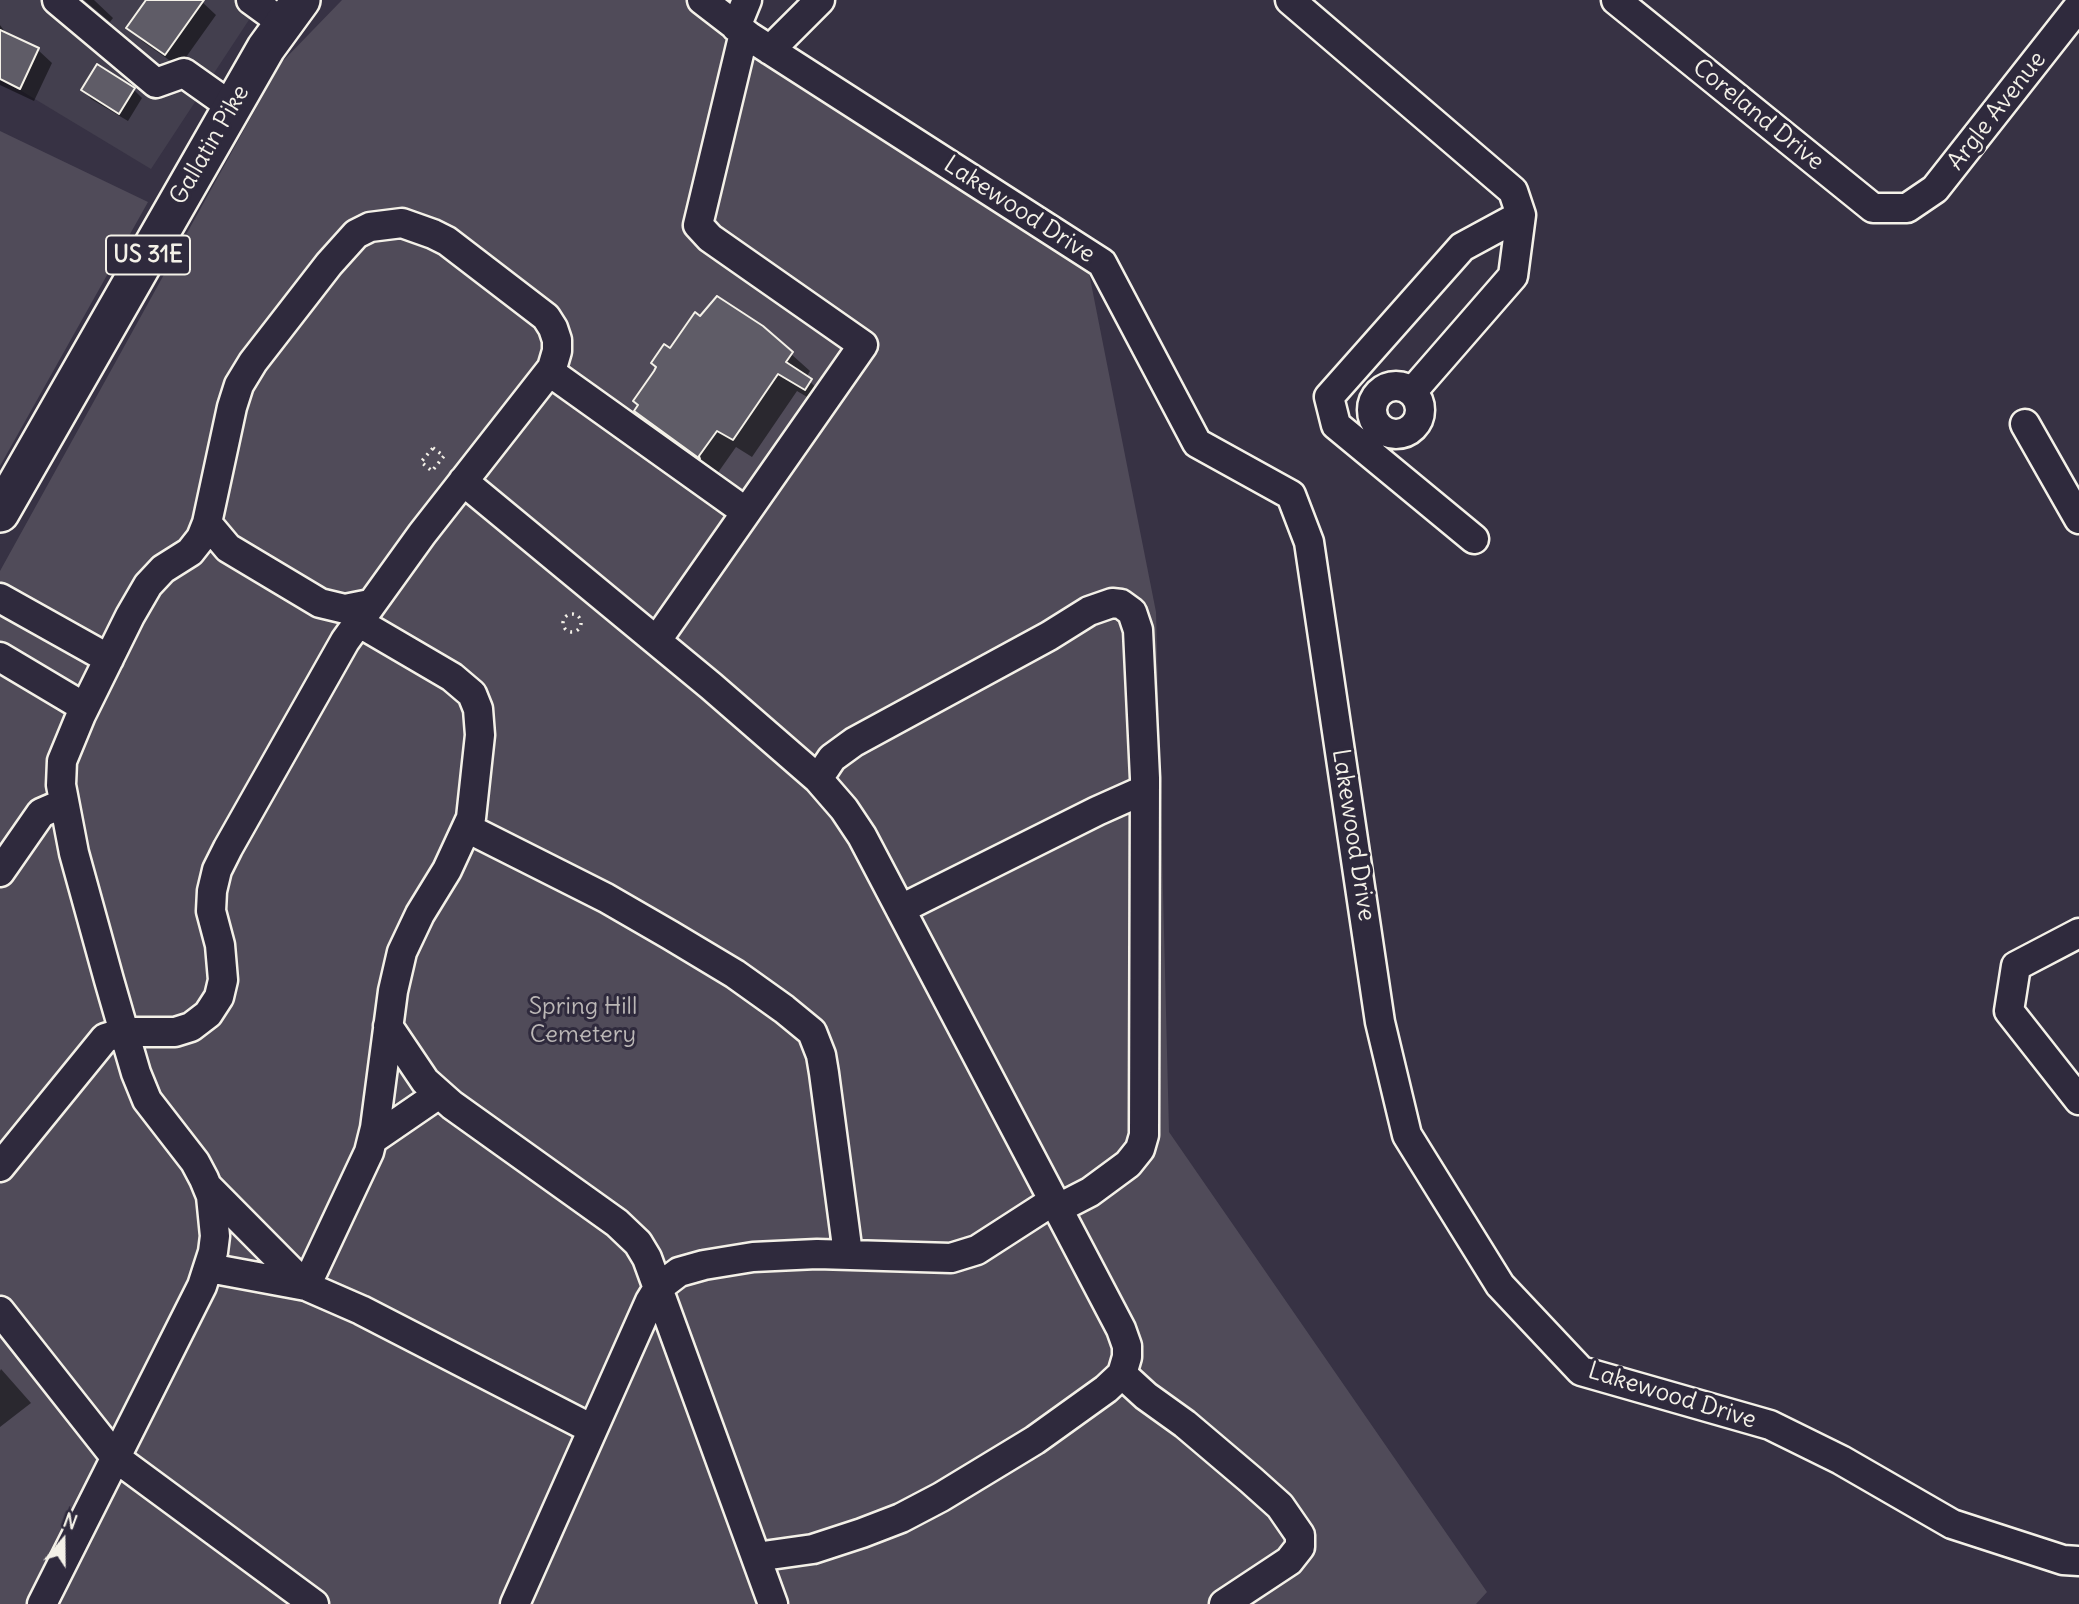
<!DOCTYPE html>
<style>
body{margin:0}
#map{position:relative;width:2079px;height:1604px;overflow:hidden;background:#373244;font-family:Delius,sans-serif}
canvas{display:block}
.north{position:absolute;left:28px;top:1506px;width:70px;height:70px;-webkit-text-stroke:5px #2f2a3d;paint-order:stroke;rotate:20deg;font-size:19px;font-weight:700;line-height:28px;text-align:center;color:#f4f1e8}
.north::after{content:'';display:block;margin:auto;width:24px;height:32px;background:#f4f1e8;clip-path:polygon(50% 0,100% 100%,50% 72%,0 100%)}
</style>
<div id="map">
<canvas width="2079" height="1604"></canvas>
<div class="north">N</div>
</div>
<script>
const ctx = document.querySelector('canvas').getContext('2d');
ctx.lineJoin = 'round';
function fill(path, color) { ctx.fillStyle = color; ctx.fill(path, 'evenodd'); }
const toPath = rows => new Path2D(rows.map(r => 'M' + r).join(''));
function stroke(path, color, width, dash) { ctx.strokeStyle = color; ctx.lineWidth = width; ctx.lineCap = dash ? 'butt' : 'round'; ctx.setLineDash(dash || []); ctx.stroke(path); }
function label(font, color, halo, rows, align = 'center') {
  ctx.font = font + ' Delius,sans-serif'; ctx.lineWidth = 6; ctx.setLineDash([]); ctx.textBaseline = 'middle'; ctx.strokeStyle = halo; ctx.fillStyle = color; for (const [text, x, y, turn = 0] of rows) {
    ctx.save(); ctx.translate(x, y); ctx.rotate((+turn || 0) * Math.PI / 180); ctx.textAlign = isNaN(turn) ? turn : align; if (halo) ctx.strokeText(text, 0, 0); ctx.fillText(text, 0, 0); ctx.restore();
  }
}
fill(toPath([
 [0,0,262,0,151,169,0,78]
]), '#433f4e');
fill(toPath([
 [342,0,706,0,1089,273,1156,612,1169,1132,1487,1592,1476,1604,0,1604,0,571,281,63],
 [0,131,148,202,0,466]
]), '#504b59');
fill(toPath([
 [84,0,94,0,113,18,110,22],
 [148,0,200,0,216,15,179,67,142,41,129,27],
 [0,25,8,36,38,50,52,63,34,101,0,85],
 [83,90,134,90,142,98,128,121,91,99],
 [700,319,762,328,810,371,806,378,828,399,824,407,797,391,752,457,736,447,717,474,654,429,636,411,670,350],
 [1,1369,31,1403,0,1427,0,1371]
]), '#0007');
const building = toPath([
 [146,0,204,0,165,55,126,28,146,0],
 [0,30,39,48,20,89,0,79,0,30],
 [97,64,135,88,119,114,81,90,97,64],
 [717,296,763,326,793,352,786,362,812,379,805,390,778,374,733,440,717,431,699,456,700,459,634,411,638,405,633,401,654,371,656,367,651,363,664,344,670,348,695,312,700,316,717,296]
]);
fill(building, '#5f5c67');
stroke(building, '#f4f1e8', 2);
const minor = toPath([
 [57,0,156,83,184,73,232,107],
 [251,0,284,24],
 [702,0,750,37,1102,263,1197,443,1291,495,1309,542,1380,1022,1407,1135,1500,1285,1581,1371,1770,1425,1841,1460,1952,1524,2063,1560,2079,1561],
 [1290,0,1513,191,1521,215,1462,247,1329,397,1336,425,1474,539],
 [1616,0,1873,208,1907,208,1935,189,2079,6],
 [736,27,747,0],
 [770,50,820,0],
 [550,372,746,512],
 '1372 410a24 24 0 1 1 48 0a24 24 0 1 1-48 0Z',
 [1412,392,1513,276,1521,215],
 [2025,424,2079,519],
 [463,481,711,686,818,779,844,809,862,836,1121,1329,1127,1346,1127,1357,1122,1374,1106,1389,1035,1440,941,1497,901,1518,862,1533,813,1549,756,1557],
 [207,523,228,548,320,603,345,609,370,604],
 [0,598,109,659],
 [657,640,863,345,710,238,698,225,744,33],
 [0,657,84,707],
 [818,779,832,758,854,742,1049,636,1089,611,1112,603,1121,604,1132,612,1138,630,1145,778,1144,1135,1140,1149,1128,1164,1090,1192,1057,1209],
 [467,828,606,898,670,935,735,974,784,1009,812,1032,821,1055,824,1073,848,1254],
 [0,872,41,813,64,803],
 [901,909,1097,811,1144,790],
 [2079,933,2016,966,2009,1011,2079,1100],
 [388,1026,425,1081,452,1105,617,1223,638,1243,647,1258,773,1604],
 [372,1140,439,1094],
 [0,1167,105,1038,124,1032,175,1032,191,1027,208,1014,219,997,223,980,220,945,211,911,212,891,217,870,228,848,345,641,422,534,552,368,557,351,557,340,553,328,546,317,447,241,433,234,402,223,370,227,356,234,329,264,253,362,239,385,232,407,207,523,201,538,190,552,163,569,148,585,130,616,81,715,62,761,61,785,74,853,109,980,124,1032,136,1073,147,1100,195,1162,204,1179,211,1196,215,1236,213,1252,202,1286,42,1604],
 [207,1186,306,1286,369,1152,375,1128,393,991,402,952,420,914,447,870,471,818,480,735,478,709,472,694,452,677,358,622],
 [209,1268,306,1286,361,1310,592,1429],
 [0,1311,116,1458,314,1604],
 [1122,1374,1146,1396,1185,1424,1251,1480,1280,1506,1300,1535,1300,1547,1289,1561,1224,1604],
 [515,1604,650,1301,658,1288,679,1272,704,1265,753,1257,817,1254,951,1258,977,1250,1053,1201]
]);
const major = toPath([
 [0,513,266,48,301,0]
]);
stroke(minor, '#f4f1e8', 33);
stroke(major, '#f4f1e8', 42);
stroke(toPath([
 [433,448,444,456,432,471,421,462,433,448],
 '563 623a9 9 0 1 1 18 0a9 9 0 1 1-18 0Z'
]), '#f4f1e8', 3.5, [2, 5]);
stroke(minor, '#2f2a3d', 28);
stroke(major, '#2f2a3d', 37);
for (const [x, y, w] of [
 [148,255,84]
]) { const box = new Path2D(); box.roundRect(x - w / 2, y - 19.5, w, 39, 5); ctx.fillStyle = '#2f2a3d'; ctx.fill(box); stroke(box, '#f4f1e8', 2); }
label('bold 23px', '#f4f1e8', null, [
 ["US 31E",148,255]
]);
label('24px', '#f4f1e8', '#2f2a3d', [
 ["Argle Avenue",1997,111,-52],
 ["Coreland Drive",1758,115,39],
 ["Gallatin Pike",210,145,-60],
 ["Lakewood Drive",1019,210,33],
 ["Lakewood Drive",1353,835,81],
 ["Lakewood Drive",1672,1396,17]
]);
label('24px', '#bbb7b6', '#2f2a3d', [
 ["Spring Hill",583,1007],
 ["Cemetery",583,1035]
]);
</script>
